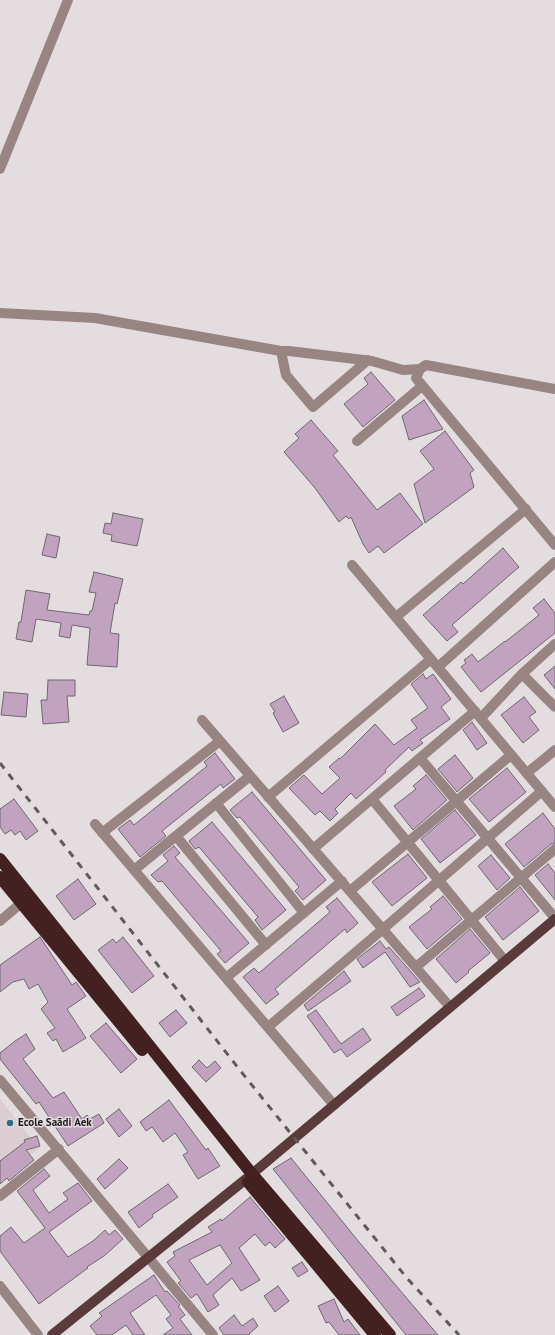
<!DOCTYPE html>
<meta charset="utf-8">
<style>
body{margin:0}
canvas{display:block;background:#e4dde0}
</style>
<canvas width="555" height="1335"></canvas>
<script>
const ctx = document.querySelector('canvas').getContext('2d');
ctx.lineJoin = 'round';
function fill(path, color) { ctx.fillStyle = color; ctx.fill(path, 'evenodd'); }
const toPath = rows => new Path2D(rows.map(r => 'M' + r).join(''));
function stroke(path, color, width, dash) { ctx.strokeStyle = color; ctx.lineWidth = width; ctx.lineCap = dash ? 'butt' : 'round'; ctx.setLineDash(dash || []); ctx.stroke(path); }
function label(font, color, halo, rows, align = 'center') {
  ctx.font = font + ' "PT Sans",sans-serif'; ctx.lineWidth = 3; ctx.setLineDash([]); ctx.textBaseline = 'middle'; ctx.strokeStyle = halo; ctx.fillStyle = color; for (const [text, x, y, turn = 0] of rows) {
    ctx.save(); ctx.translate(x, y); ctx.rotate((+turn || 0) * Math.PI / 180); ctx.textAlign = isNaN(turn) ? turn : align; if (halo) ctx.strokeText(text, 0, 0); ctx.fillText(text, 0, 0); ctx.restore();
  }
}
fill(toPath([
 [0,1099,39,1148,0,1179]
]), '#dccdd2');
const building = toPath([
 [371,372,395,400,363,427,344,404,368,384,364,378,371,372],
 [424,400,443,429,409,440,402,416,424,400],
 [311,420,338,451,333,455,377,510,400,493,423,524,384,553,378,546,369,553,363,544,351,517,349,519,346,516,339,522,315,488,284,452,299,438,295,434,311,420],
 [445,431,474,470,470,473,474,487,425,523,414,484,434,469,420,451,445,431],
 [113,513,143,519,137,546,111,541,112,535,103,533,105,523,111,524,113,513],
 [47,534,60,537,56,558,42,555,47,534],
 [503,548,519,567,452,625,458,632,447,641,423,615,461,582,463,584,503,548],
 [94,572,123,579,117,604,115,603,110,633,119,634,117,667,87,665,90,628,72,625,70,638,59,636,61,623,36,619,32,642,16,639,19,622,21,622,26,590,50,594,47,610,89,615,90,611,92,611,96,593,89,592,94,572],
 [544,599,555,613,555,633,481,692,461,667,466,663,464,660,472,654,478,662,505,641,505,642,539,615,533,608,544,599],
 [555,666,555,689,544,675,555,666],
 [423,674,426,679,433,674,451,699,441,707,450,719,420,740,423,743,412,751,409,747,385,770,386,772,356,799,351,793,335,809,338,813,330,821,320,811,315,815,289,788,304,775,322,794,340,778,329,767,339,758,340,759,375,724,394,745,417,728,411,720,428,708,411,684,423,674],
 [48,680,75,680,75,696,67,696,69,722,43,724,41,700,47,700,48,680],
 [4,692,28,694,26,717,1,715,4,692],
 [284,696,299,723,283,732,273,713,275,712,270,704,284,696],
 [524,697,536,712,529,717,539,730,523,743,501,715,524,697],
 [472,722,487,743,477,750,463,730,472,722],
 [215,753,235,779,223,788,221,784,162,831,166,836,140,857,118,829,130,820,134,825,207,766,204,762,215,753],
 [455,755,473,778,457,792,438,769,455,755],
 [507,768,526,792,489,822,469,799,507,768],
 [426,775,447,800,413,830,394,806,416,789,413,786,426,775],
 [252,792,326,880,303,900,295,891,299,887,240,817,237,818,230,810,252,792],
 [14,799,38,831,26,840,20,831,15,835,11,830,5,834,0,827,0,809,14,799],
 [455,810,476,835,440,863,421,839,455,810],
 [543,813,555,829,555,843,551,844,524,867,505,844,543,813],
 [212,822,286,910,262,930,255,920,258,917,199,847,195,849,189,841,212,822],
 [174,846,180,853,175,857,249,943,225,963,217,954,221,951,162,881,158,882,151,875,168,861,163,855,174,846],
 [408,854,427,878,392,906,372,882,408,854],
 [491,855,510,878,497,890,478,866,491,855],
 [548,864,555,873,555,900,535,875,548,864],
 [78,879,96,904,74,920,56,896,78,879],
 [520,887,539,911,503,940,485,917,520,887],
 [443,896,462,919,427,949,409,927,432,909,430,907,443,896],
 [337,898,358,923,347,933,345,929,275,989,279,994,266,1004,243,977,254,968,259,973,330,912,326,907,337,898],
 [470,929,490,953,468,971,469,972,456,983,436,959,470,929],
 [40,937,72,985,76,982,86,996,67,1009,86,1038,63,1052,56,1039,53,1041,47,1033,55,1028,41,1009,48,1002,38,984,29,989,24,979,13,982,0,992,0,965,40,937],
 [123,937,154,976,132,993,98,950,113,939,116,943,123,937],
 [380,941,386,949,389,947,420,982,410,987,385,952,363,968,357,959,380,941],
 [344,971,351,981,308,1011,304,1005,344,971],
 [419,988,425,996,397,1016,391,1007,419,988],
 [176,1010,187,1023,170,1037,159,1023,176,1010],
 [316,1010,341,1044,363,1028,371,1040,347,1057,341,1049,334,1053,307,1016,316,1010],
 [106,1023,137,1059,121,1073,90,1036,106,1023],
 [26,1034,35,1049,23,1059,53,1098,64,1092,82,1119,87,1115,90,1119,99,1114,104,1123,68,1146,39,1102,36,1104,0,1059,0,1053,15,1041,26,1034],
 [199,1060,207,1068,215,1061,221,1068,206,1082,192,1067,199,1060],
 [169,1100,206,1150,208,1148,220,1166,198,1179,183,1155,188,1152,175,1133,163,1142,152,1127,146,1131,140,1122,169,1100],
 [119,1109,132,1126,119,1137,106,1119,119,1109],
 [37,1136,40,1146,26,1150,34,1160,9,1181,7,1178,0,1184,0,1161,25,1142,24,1140,37,1136],
 [291,1158,359,1242,438,1335,406,1335,273,1169,291,1158],
 [119,1159,128,1168,105,1189,97,1179,119,1159],
 [44,1169,50,1176,33,1190,49,1213,68,1199,63,1193,78,1183,92,1201,49,1232,68,1257,93,1241,105,1230,109,1235,115,1230,123,1239,104,1256,87,1267,88,1268,39,1304,0,1251,0,1236,11,1227,24,1243,45,1228,17,1191,44,1169],
 [168,1184,178,1197,152,1215,153,1217,139,1228,128,1212,168,1184],
 [250,1197,285,1239,275,1248,270,1242,265,1246,255,1234,239,1248,260,1280,241,1291,232,1278,213,1295,219,1305,208,1312,197,1294,191,1298,178,1283,181,1281,167,1262,175,1256,173,1252,212,1232,208,1227,221,1219,222,1221,250,1197],
 [220,1245,232,1263,207,1285,189,1260,220,1245],
 [302,1262,308,1271,298,1277,292,1268,302,1262],
 [154,1275,165,1292,167,1291,180,1305,178,1306,185,1315,180,1319,192,1335,163,1335,173,1328,166,1319,171,1315,156,1295,130,1313,145,1335,133,1335,126,1325,112,1335,97,1335,90,1326,102,1316,99,1313,154,1275],
 [278,1286,289,1301,275,1312,264,1296,278,1286],
 [334,1299,344,1322,348,1319,360,1335,339,1335,329,1322,326,1323,318,1306,334,1299],
 [234,1315,242,1326,253,1318,258,1326,249,1334,250,1335,224,1335,219,1328,234,1315]
]);
fill(building, '#c1a3c0');
stroke(building, '#6d696d', 1);
stroke(toPath([
 [0,169,68,0],
 [0,313,95,318,281,351,289,351,372,361,403,370,420,369],
 [281,351,286,375,313,407,368,360],
 [555,389,426,365,420,369,416,378,555,545],
 [357,441,422,386],
 [352,565,555,807],
 [396,617,526,509],
 [438,667,555,562],
 [522,674,555,707],
 [481,718,522,674,555,644],
 [202,720,450,1007],
 [420,758,555,918],
 [527,773,555,750],
 [268,797,431,659],
 [372,799,505,961],
 [216,803,304,913],
 [95,824,334,1105],
 [102,833,220,741],
 [176,836,266,945],
 [313,849,475,711],
 [134,870,250,776],
 [350,891,511,755],
 [0,921,26,899],
 [416,967,555,849],
 [226,978,342,881],
 [268,1027,383,929,542,791],
 [0,1080,213,1335],
 [0,1196,59,1149],
 [0,1286,38,1335]
]), '#978483', 10);
stroke(toPath([
 [52,1335,246,1179,555,919]
]), '#5a3a3a', 10);
stroke(toPath([
 [0,859,252,1174,390,1335],
 [0,877,142,1050],
 [248,1182,375,1335]
]), '#432121', 12);
stroke(toPath([
 [0,763,239,1069,406,1277,459,1335]
]), '#5f5b5d', 3, [7, 7]);
for (const [x, y, r, color] of [
 [10,1123,4,"#2c6e81"]
]) { const dot = new Path2D(); dot.arc(x, y, r, 0, 2 * Math.PI); ctx.fillStyle = color; ctx.fill(dot); stroke(dot, '#e4dde0', 1.5); }
label('bold 11px', '#1f1c1d', '#e4dde0', [
 ["Ecole Saãdi Aek",18,1123]
], 'left');
</script>
